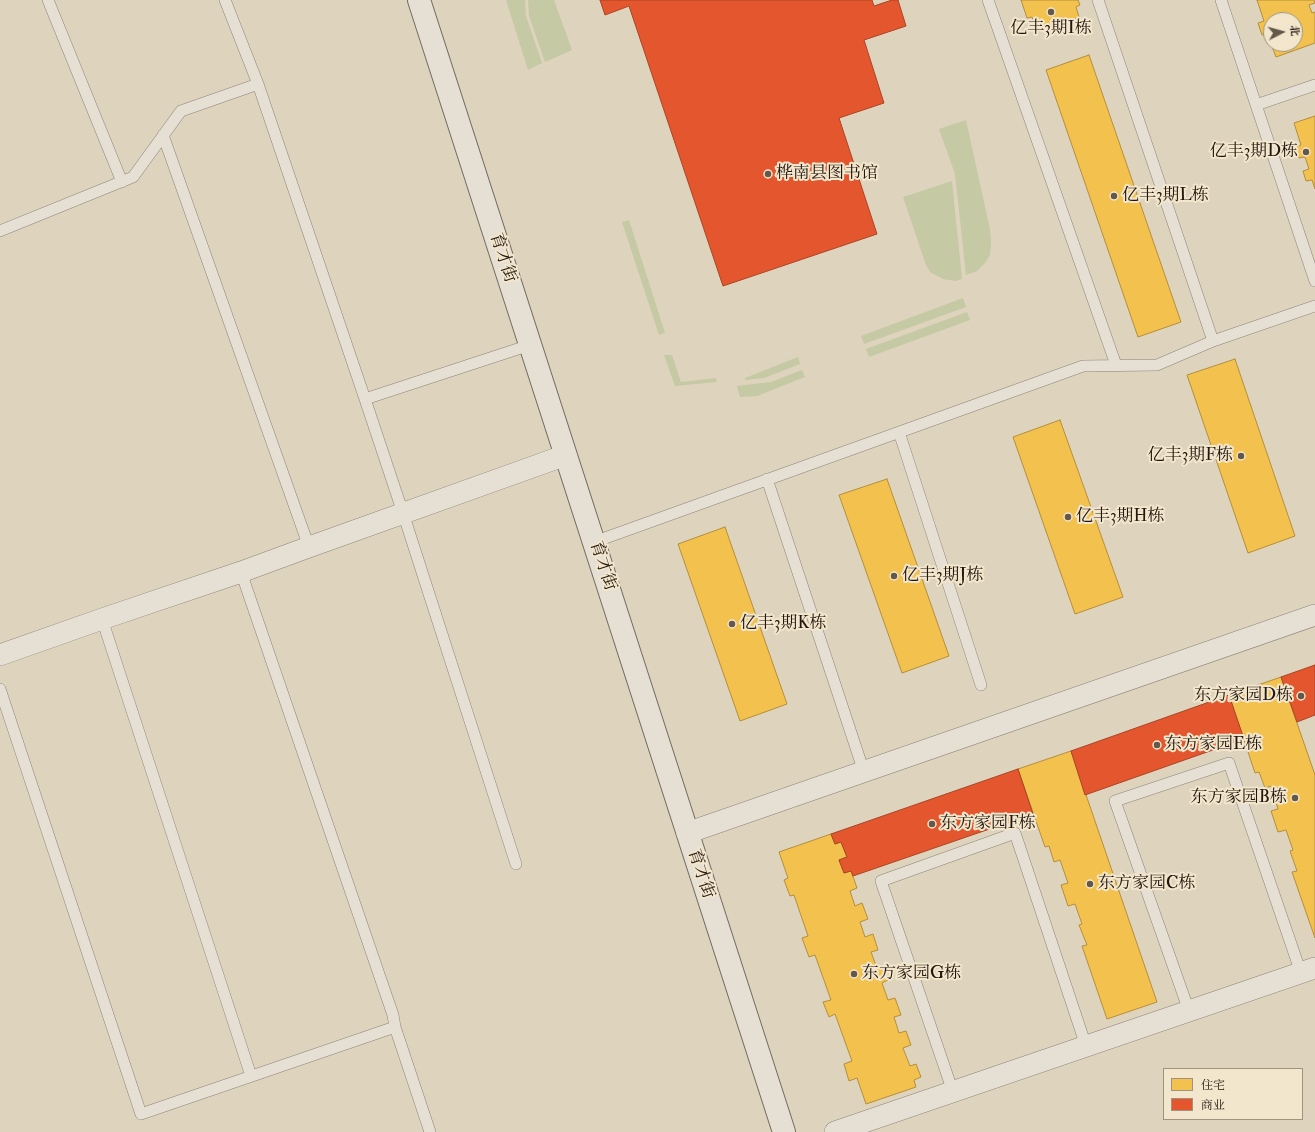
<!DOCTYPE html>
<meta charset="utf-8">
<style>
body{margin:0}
#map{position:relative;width:1315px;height:1132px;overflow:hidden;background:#ded3bd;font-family:"IM FELL Double Pica","Noto Serif SC",serif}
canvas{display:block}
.legend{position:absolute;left:1163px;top:1068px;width:140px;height:52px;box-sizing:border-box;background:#f2e6cc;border:1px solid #9f9380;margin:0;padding:5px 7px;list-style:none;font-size:12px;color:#23160e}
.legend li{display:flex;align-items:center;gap:8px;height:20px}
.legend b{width:20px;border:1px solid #9f9380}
.north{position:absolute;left:1263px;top:12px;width:40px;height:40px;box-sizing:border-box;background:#f2e6cc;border:1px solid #9f9380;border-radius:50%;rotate:84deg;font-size:11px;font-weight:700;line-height:16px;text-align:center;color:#23160e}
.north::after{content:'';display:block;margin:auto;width:14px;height:18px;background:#64584b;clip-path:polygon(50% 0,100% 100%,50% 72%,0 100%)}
</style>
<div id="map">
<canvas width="1315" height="1132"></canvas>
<ul class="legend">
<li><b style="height:11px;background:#f2c14e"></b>住宅</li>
<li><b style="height:11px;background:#e4572e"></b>商业</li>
</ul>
<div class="north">北</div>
</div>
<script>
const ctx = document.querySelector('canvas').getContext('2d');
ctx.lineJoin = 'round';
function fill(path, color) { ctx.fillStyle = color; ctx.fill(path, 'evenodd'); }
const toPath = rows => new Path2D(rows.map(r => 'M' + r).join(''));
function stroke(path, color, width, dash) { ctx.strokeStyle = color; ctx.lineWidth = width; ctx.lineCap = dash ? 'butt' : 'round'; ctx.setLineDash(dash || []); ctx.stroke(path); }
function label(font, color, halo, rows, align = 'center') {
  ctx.font = font + ' "IM FELL Double Pica","Noto Serif SC",serif'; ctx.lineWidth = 4; ctx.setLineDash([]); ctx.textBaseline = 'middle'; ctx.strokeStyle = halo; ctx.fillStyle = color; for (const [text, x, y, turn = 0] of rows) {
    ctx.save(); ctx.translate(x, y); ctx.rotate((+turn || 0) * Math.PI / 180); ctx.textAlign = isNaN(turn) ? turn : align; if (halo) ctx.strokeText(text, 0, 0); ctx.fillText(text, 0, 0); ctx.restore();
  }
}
fill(toPath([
 [506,0,525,0,526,16,542,63,528,70],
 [528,0,554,0,572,50,545,62,529,16],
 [966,120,990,229,991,245,990,255,985,263,977,271,966,275,955,174,939,129],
 [952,181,962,279,956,281,943,279,930,272,926,265,903,197],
 [629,220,665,333,659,335,622,222],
 [963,298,966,307,864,344,861,336],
 [967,312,970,320,869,357,866,349],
 [664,355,672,355,681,382,716,378,717,382,675,386],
 [798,357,800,364,764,378,745,380,745,378],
 [802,370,805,377,757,396,740,397,737,386,771,382]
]), '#c5c9a4');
const homes = toPath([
 [1021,0,1078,0,1080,5,1076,7,1079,17,1037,32,1032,17,1027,18,1021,0],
 [1257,0,1314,0,1315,3,1309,5,1312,13,1315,12,1315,43,1276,57,1271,44,1295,44,1295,20,1271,20,1271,43,1268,33,1262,35,1258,23,1264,21,1257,0],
 [1089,55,1181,322,1138,337,1046,70,1089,55],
 [1315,116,1315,189,1312,180,1306,181,1303,171,1309,169,1305,157,1299,158,1295,147,1301,145,1294,123,1315,116],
 [1235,359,1295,536,1248,553,1187,375,1235,359],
 [1060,420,1123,597,1075,614,1013,437,1060,420],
 [887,479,949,656,902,673,839,495,887,479],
 [725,527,787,704,740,721,678,544,725,527],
 [1281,677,1315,775,1315,938,1292,872,1297,871,1290,851,1293,850,1286,830,1278,832,1271,811,1278,809,1271,786,1265,788,1259,772,1255,773,1229,695,1281,677],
 [1071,751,1157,1002,1107,1019,1082,946,1087,945,1079,925,1082,924,1075,904,1068,906,1061,885,1068,883,1060,860,1054,862,1049,846,1045,847,1018,769,1071,751],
 [831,834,835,844,841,842,847,857,839,860,844,873,851,871,857,888,850,891,855,906,862,903,868,919,860,922,865,937,873,934,878,950,871,952,877,968,883,966,888,980,882,983,888,1000,895,998,901,1015,894,1017,899,1033,906,1031,911,1045,903,1048,910,1066,916,1064,921,1077,914,1080,916,1087,866,1104,857,1078,849,1081,844,1064,852,1061,835,1014,829,1017,823,1002,831,1000,815,955,809,957,802,938,808,936,794,895,790,896,784,880,788,878,779,852,831,834]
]);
fill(homes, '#f2c14e');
stroke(homes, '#b48e3b', 1);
const shops = toPath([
 [600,0,872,0,874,6,892,0,898,0,906,26,864,40,884,103,839,118,877,234,723,286,629,6,605,15,600,0],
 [1315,665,1315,715,1297,722,1281,677,1315,665],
 [1229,695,1244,739,1085,795,1071,751,1229,695],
 [1018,769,1033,814,853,876,851,871,844,873,839,860,847,857,841,842,835,844,831,834,1018,769]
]);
fill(shops, '#e4572e');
stroke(shops, '#aa4424', 1);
const lane = toPath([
 [48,0,122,182],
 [225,0,258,84,365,399,403,513,516,864],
 [988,0,1116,365],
 [1221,0,1315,281],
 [1256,105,1315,85],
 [163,135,309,547],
 [0,231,133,177,181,111,258,84],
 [1213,341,1315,306],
 [365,399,530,345],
 [899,432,981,685],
 [767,479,864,772],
 [594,542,1083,366,1157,365,1213,341,1098,0],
 [102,619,251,1076],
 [0,689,141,1114,395,1027,393,1015,241,572],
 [1189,1011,1115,801,1229,763,1301,973],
 [395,1027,430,1132],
 [953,1092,881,881,1015,833,1086,1046]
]);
const street = toPath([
 [0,655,102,619,241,572,309,547,566,455],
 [687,833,1315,615],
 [835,1132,1315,968]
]);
const secondary = toPath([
 [419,0,784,1132]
]);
stroke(lane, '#8d8578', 12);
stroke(street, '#8d8578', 22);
stroke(secondary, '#736c61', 24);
stroke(lane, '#e5dfd4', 11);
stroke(street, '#e5dfd4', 21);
stroke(secondary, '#e5dfd4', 22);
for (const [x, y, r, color] of [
 [1051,12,4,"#64584b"],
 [1306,152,4,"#64584b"],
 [768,174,4,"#64584b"],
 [1114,196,4,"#64584b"],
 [1241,456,4,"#64584b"],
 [1068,517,4,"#64584b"],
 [894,576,4,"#64584b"],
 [732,624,4,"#64584b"],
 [1301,696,4,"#64584b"],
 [1157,745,4,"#64584b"],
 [1295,798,4,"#64584b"],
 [932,824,4,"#64584b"],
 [1090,884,4,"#64584b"],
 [854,974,4,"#64584b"]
]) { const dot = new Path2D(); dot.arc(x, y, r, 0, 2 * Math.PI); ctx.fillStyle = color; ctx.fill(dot); stroke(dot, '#f2e6cc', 1.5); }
label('17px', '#23160e', '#f2e6cc', [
 ["亿丰3期I栋",1051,29,"center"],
 ["亿丰3期D栋",1298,152,"right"],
 ["桦南县图书馆",776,174],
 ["亿丰3期L栋",1122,196],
 ["亿丰3期F栋",1233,456,"right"],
 ["亿丰3期H栋",1076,517],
 ["亿丰3期J栋",902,576],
 ["亿丰3期K栋",740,624],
 ["东方家园D栋",1293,696,"right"],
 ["东方家园E栋",1165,745],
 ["东方家园B栋",1287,798,"right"],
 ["东方家园F栋",940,824],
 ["东方家园C栋",1098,884],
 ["东方家园G栋",862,974]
], 'left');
label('17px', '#23160e', '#f2e6cc', [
 ["育才街",502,258,72],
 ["育才街",602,566,72],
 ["育才街",700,874,72]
]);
</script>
